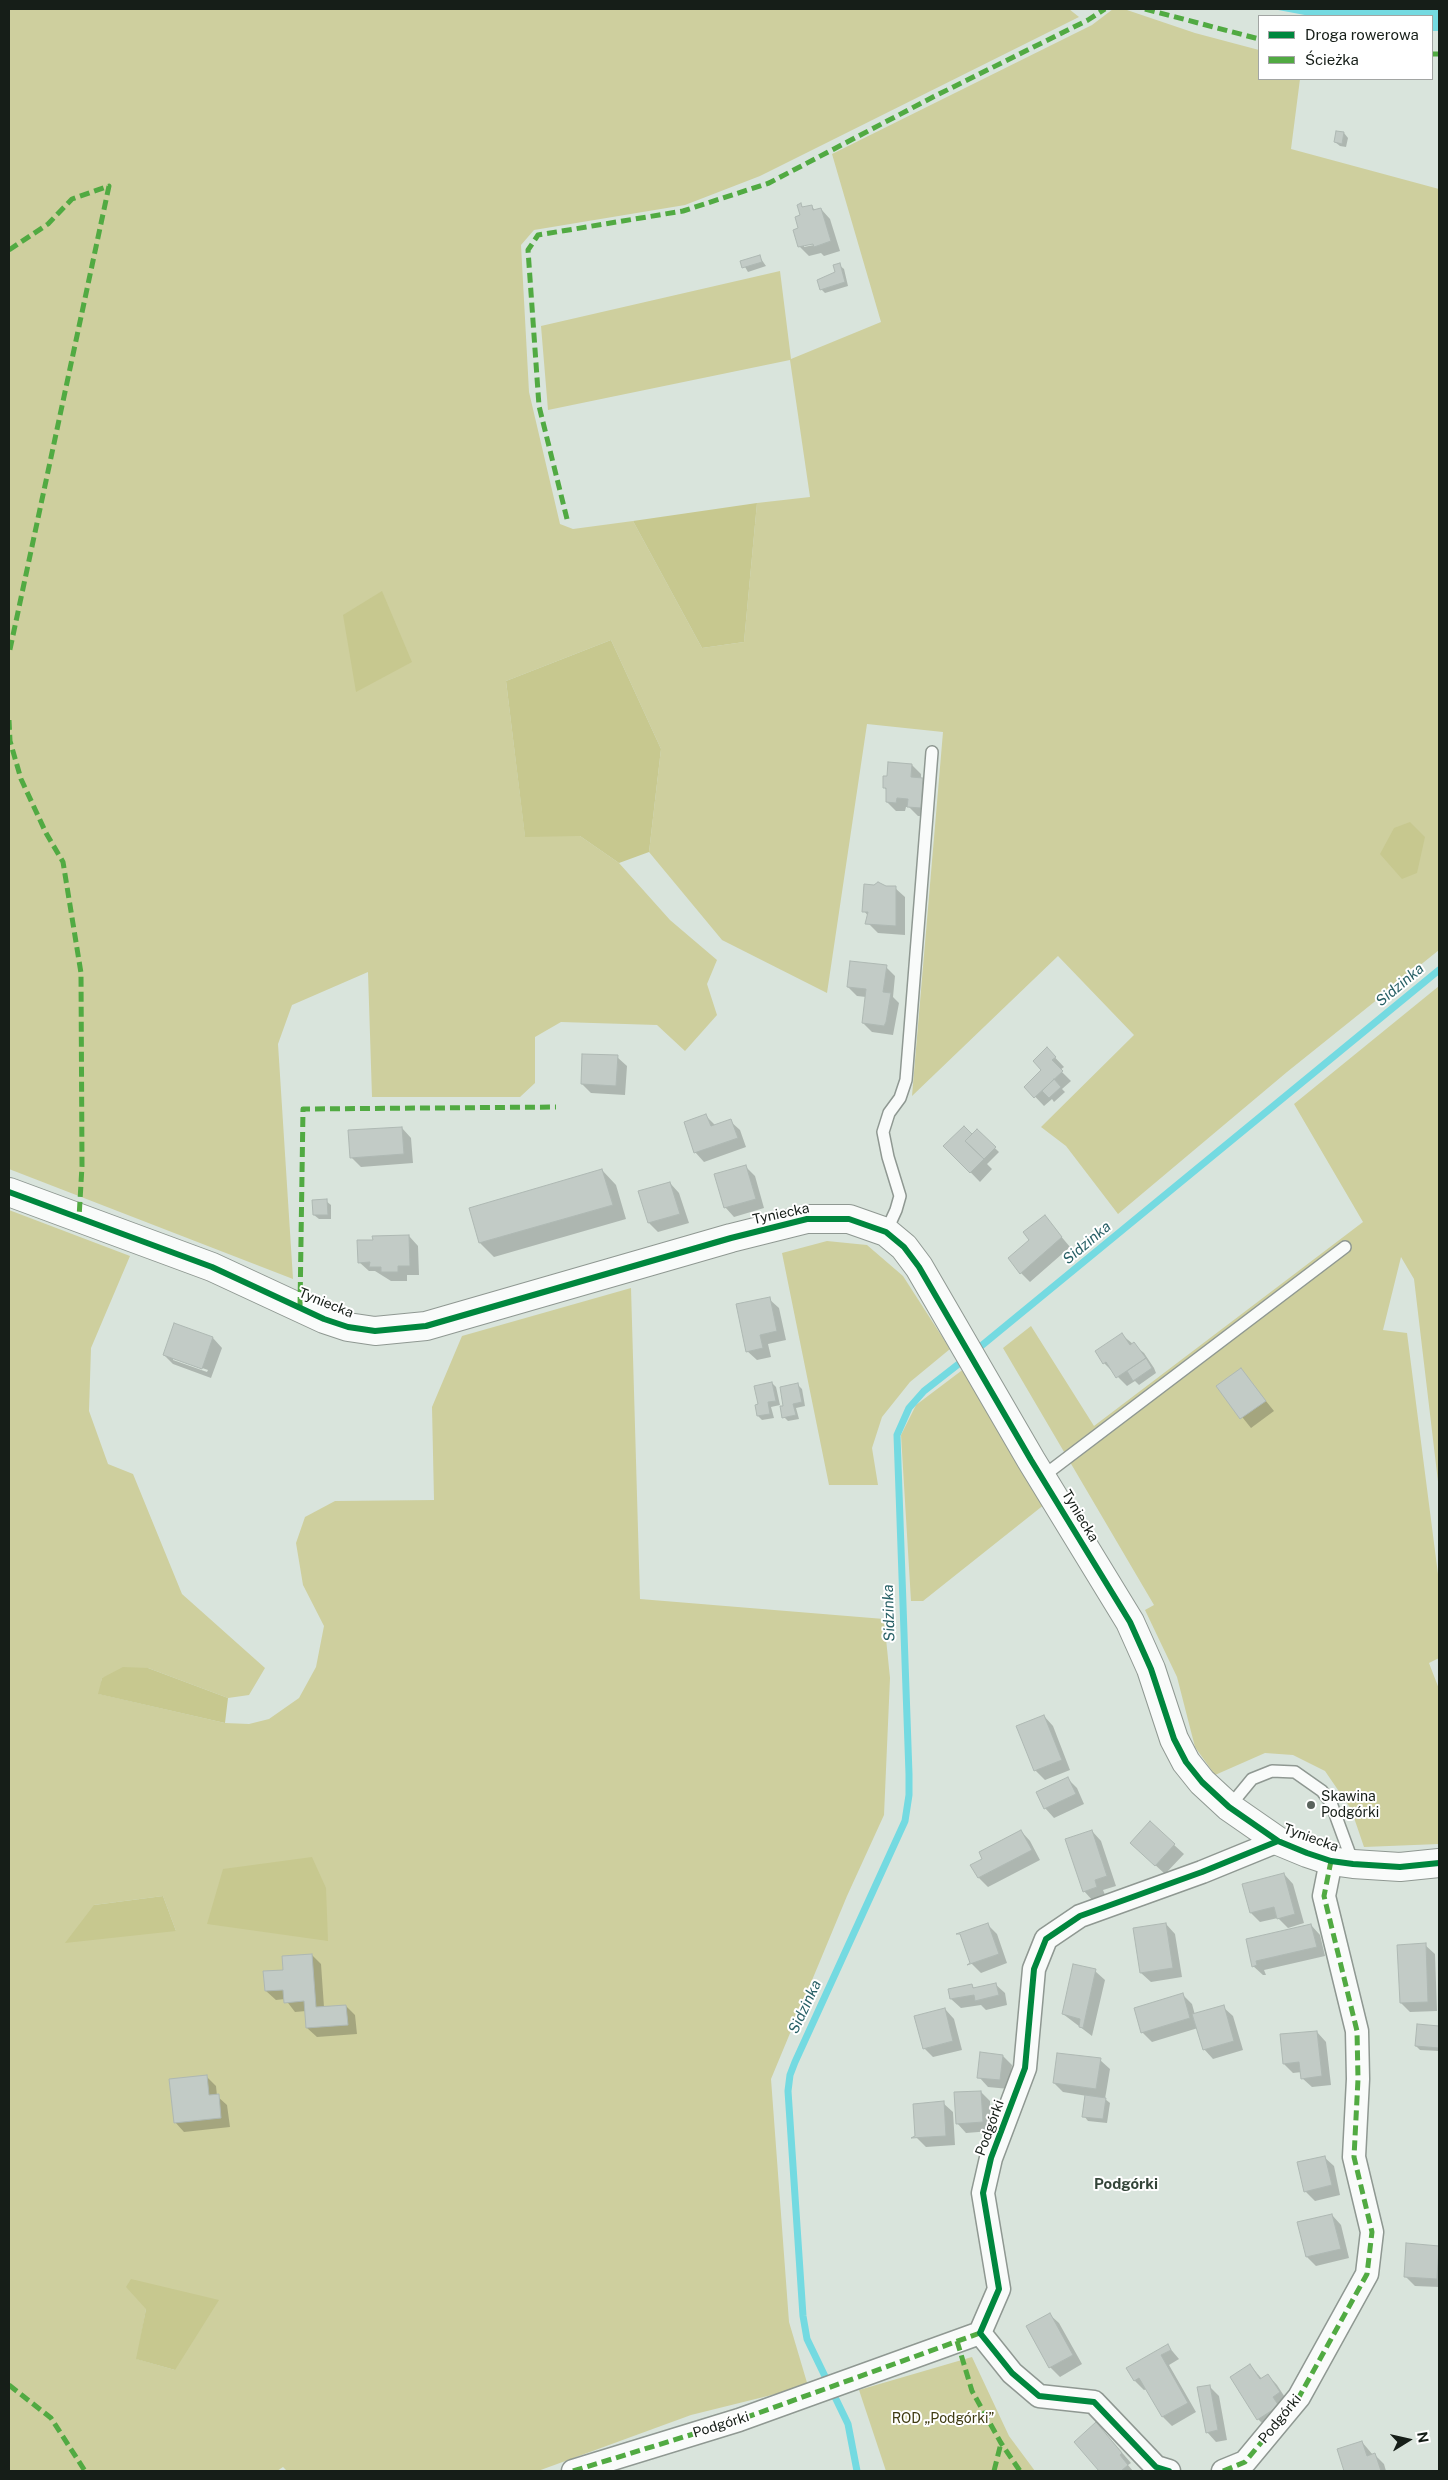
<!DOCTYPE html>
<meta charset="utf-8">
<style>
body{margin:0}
#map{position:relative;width:1448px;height:2480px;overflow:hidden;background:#d9e4dc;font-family:"Public Sans",sans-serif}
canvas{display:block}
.frame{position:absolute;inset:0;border:10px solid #161e18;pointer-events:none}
.legend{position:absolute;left:1258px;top:15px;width:175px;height:65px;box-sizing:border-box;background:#fff;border:1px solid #a2a5a3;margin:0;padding:6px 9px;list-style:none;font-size:15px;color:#161e18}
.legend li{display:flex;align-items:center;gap:10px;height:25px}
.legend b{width:25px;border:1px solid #a2a5a3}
.north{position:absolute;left:1383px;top:2415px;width:50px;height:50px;-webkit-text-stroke:4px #fff;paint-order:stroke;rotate:80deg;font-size:14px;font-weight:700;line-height:20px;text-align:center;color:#161e18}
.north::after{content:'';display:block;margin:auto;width:18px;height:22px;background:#161e18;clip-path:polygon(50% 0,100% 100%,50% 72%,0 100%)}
</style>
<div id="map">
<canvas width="1448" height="2480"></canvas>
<div class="frame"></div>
<ul class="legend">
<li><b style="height:6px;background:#00873e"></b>Droga rowerowa</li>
<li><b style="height:6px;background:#51aa42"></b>Ścieżka</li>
</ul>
<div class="north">N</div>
</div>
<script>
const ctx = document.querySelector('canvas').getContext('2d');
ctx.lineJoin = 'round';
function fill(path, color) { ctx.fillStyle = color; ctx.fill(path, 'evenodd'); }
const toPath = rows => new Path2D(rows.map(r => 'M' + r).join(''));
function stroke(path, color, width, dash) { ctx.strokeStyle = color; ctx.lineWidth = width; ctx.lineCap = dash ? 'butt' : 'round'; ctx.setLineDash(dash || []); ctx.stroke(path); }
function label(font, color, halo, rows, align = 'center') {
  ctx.font = font + ' "Public Sans",sans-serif'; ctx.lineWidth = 4; ctx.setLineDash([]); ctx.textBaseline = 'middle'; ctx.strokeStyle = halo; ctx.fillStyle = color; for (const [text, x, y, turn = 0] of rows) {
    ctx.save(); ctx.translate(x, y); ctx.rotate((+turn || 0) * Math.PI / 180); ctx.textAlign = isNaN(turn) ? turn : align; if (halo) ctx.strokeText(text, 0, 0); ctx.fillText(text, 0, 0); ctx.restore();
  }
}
fill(toPath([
 [9,9,1069,9,1079,17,760,176,685,205,534,230,521,245,529,392,560,524,573,529,633,521,702,648,744,642,757,503,810,497,790,360,548,410,541,326,780,271,791,359,881,322,832,154,1092,25,1113,9,1124,9,1195,33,1259,50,1259,79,1300,79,1291,149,1439,189,1439,950,1287,1072,1118,1214,1066,1146,1041,1127,1134,1035,1058,956,912,1096,943,732,867,724,827,993,722,940,649,852,661,749,611,640,506,681,525,836,580,836,619,863,670,920,717,960,707,984,717,1015,685,1051,657,1025,561,1022,535,1037,535,1083,520,1097,372,1097,368,972,292,1005,278,1044,293,1279,9,1169],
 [1439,986,1439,1490,1414,1279,1401,1257,1383,1330,1407,1333,1439,1582,1439,1658,1429,1663,1439,1689,1439,1844,1364,1847,1351,1809,1325,1771,1293,1755,1265,1753,1215,1775,1195,1747,1177,1677,1145,1610,1154,1605,1003,1348,1031,1326,1094,1426,1363,1222,1294,1104],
 [9,1210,130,1256,91,1348,89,1411,108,1464,133,1474,182,1594,265,1668,249,1695,228,1698,148,1668,102,1678,99,1694,225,1723,249,1724,269,1719,299,1698,316,1667,324,1626,303,1585,296,1543,305,1517,335,1501,434,1500,432,1407,462,1336,631,1288,640,1599,884,1619,890,1678,884,1815,847,1896,771,2079,789,2322,808,2386,691,2415,538,2471,287,2471,283,2467,277,2471,9,2471],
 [163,1896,176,1931,94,1905],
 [146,2309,175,2370,137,2359],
 [827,1241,867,1245,903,1276,950,1349,910,1382,882,1417,872,1448,878,1485,829,1485,782,1253],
 [965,1368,1045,1504,923,1601,911,1601,901,1435,916,1405],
 [972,2357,1009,2436,1035,2471,886,2471,859,2390]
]), '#cecf9e');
fill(toPath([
 [757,503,744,642,702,648,633,521],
 [382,591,412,662,356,692,343,615],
 [611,640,661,749,649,852,619,863,580,836,525,837,506,681],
 [1410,822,1425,837,1417,873,1402,879,1380,854,1394,828],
 [123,1667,148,1668,228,1698,225,1723,98,1694,102,1678],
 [312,1857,326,1888,328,1941,207,1924,223,1869],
 [163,1896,176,1931,65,1943,94,1905],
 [131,2279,219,2300,175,2370,136,2359,146,2309,126,2287]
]), '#c7c88f');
fill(toPath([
 [1273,9,1439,9,1439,31,1432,31,1432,16,1310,16]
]), '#74dae1');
fill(toPath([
 [1337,132,1344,133,1348,138,1346,147,1340,146,1335,142],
 [800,205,804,208,811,206,816,211,821,209,830,219,840,251,824,256,821,253,809,256,799,246],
 [819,244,804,247,804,245],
 [759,256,766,266,748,272,742,262],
 [839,265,844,269,848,286,825,293,821,289,836,273],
 [912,765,921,774,921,779,932,789,930,817,918,816,909,807,906,807,905,811,896,811,887,802,887,791,884,787,888,777],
 [895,888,905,897,905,935,878,933,868,923,869,917,864,911],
 [886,967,895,976,893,997,899,1003,893,1035,872,1032,863,1023,866,997,857,996,848,987],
 [1047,1049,1064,1067,1060,1070,1071,1081,1062,1089,1065,1092,1054,1102,1052,1099,1044,1106,1026,1087,1043,1070],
 [617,1057,627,1066,625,1095,591,1093,582,1084],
 [706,1116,716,1126,730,1121,740,1130,746,1147,704,1162,695,1152],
 [402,1128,411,1138,413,1163,361,1167,351,1157],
 [977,1131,999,1152,987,1164,992,1169,980,1182,945,1146,972,1136],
 [746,1167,755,1176,764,1208,734,1217,725,1207],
 [602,1170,616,1185,626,1219,494,1257,480,1243,470,1209],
 [670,1183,679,1193,689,1223,658,1232,649,1223],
 [326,1201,331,1205,331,1219,319,1219,314,1215],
 [1044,1216,1070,1247,1030,1282,1021,1273,1031,1240],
 [409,1236,418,1246,419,1275,407,1275,407,1281,391,1281,375,1271,369,1271,359,1262],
 [769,1299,779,1308,786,1340,768,1344,771,1357,757,1360,747,1351],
 [174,1325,213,1338,222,1348,211,1378,173,1364,164,1355],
 [173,1358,208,1370,207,1372,173,1360],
 [1122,1335,1144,1353,1154,1368,1156,1373,1139,1385,1135,1381,1127,1386,1104,1363,1096,1352],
 [1241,1370,1274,1411,1251,1428,1218,1387],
 [772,1383,776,1387,780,1405,771,1407,774,1418,762,1420,758,1416,760,1405],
 [797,1384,802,1389,805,1406,796,1408,799,1419,788,1421,784,1417,785,1407],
 [1044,1716,1053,1726,1070,1770,1045,1780,1035,1770],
 [1068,1779,1077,1788,1084,1804,1054,1818,1045,1808],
 [1150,1823,1184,1854,1165,1874,1141,1852],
 [1021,1831,1030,1841,1040,1860,988,1887,979,1878,972,1866,984,1860],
 [1092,1831,1101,1841,1116,1886,1103,1890,1106,1897,1093,1901,1084,1891],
 [1284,1874,1293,1884,1304,1923,1288,1928,1278,1918,1260,1922,1251,1913],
 [987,1924,997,1934,1007,1963,981,1973,971,1963],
 [1166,1924,1175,1934,1182,1977,1151,1982,1141,1973,1134,1929],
 [1311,1925,1320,1935,1325,1956,1264,1970,1266,1975,1263,1975,1253,1966,1247,1940],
 [1425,1945,1435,1954,1437,2011,1410,2012,1401,2003],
 [312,1955,321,1964,324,2007,346,2006,355,2015,357,2034,317,2037,307,2028,306,2011,295,2012,285,1999,276,2000,266,1991,284,1971],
 [1095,1971,1105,1980,1092,2036,1063,2014],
 [995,1984,1005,1993,1007,2005,986,2010,981,2005,961,2008,951,1999,971,1985,975,1989],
 [1183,1995,1192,2004,1195,2015,1223,2007,1233,2016,1243,2050,1213,2059,1204,2049,1198,2028,1152,2042,1142,2032],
 [945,2009,954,2019,962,2050,933,2057,924,2048],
 [1418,2025,1439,2027,1439,2051,1420,2050,1416,2046],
 [1317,2032,1326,2042,1331,2085,1312,2087,1302,2078,1302,2072,1293,2073,1284,2064],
 [1003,2056,1012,2065,1009,2089,988,2087,979,2077],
 [1100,2060,1110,2069,1105,2099,1110,2103,1107,2123,1088,2121,1084,2116,1087,2096,1063,2092,1054,2083],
 [207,2077,216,2086,217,2096,227,2105,230,2127,184,2132,175,2122],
 [981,2092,990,2101,991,2131,966,2133,957,2123],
 [943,2103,953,2112,955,2145,926,2147,916,2137],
 [1324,2157,1334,2166,1340,2195,1315,2201,1306,2192],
 [1332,2215,1341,2225,1349,2258,1316,2266,1307,2257],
 [1439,2247,1439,2287,1415,2286,1405,2276],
 [1049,2314,1059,2323,1082,2364,1060,2377,1050,2367,1027,2326],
 [1168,2346,1179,2359,1169,2365,1196,2412,1172,2426,1163,2417,1147,2389,1144,2390,1135,2381,1128,2368],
 [1250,2365,1262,2379,1268,2375,1277,2385,1288,2402,1268,2429,1258,2419,1231,2377],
 [1210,2387,1219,2396,1227,2440,1216,2442,1207,2432],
 [1105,2433,1131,2463,1128,2465,1133,2471,1101,2471,1075,2442],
 [1362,2442,1373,2455,1375,2455,1384,2464,1386,2471,1345,2471,1338,2450]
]), '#0003');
stroke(toPath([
 [975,1351,1439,970],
 [857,2471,848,2424,807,2339,803,2316,788,2091,790,2075,795,2062,905,1821,909,1795,909,1774,897,1435,909,1408,924,1391,965,1359]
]), '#74dae1', 7);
const building = toPath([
 [1336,131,1344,132,1342,144,1334,142,1336,131],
 [801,203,802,207,812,205,813,210,821,208,831,241,814,247,813,244,798,247,793,230,798,228,795,217,800,215,797,205,801,203],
 [760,255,762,262,742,268,740,261,760,255],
 [840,263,845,282,820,290,817,280,835,272,833,265,840,263],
 [888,762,912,764,911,777,923,778,921,808,907,807,908,799,897,798,896,803,886,802,886,788,883,788,883,776,887,776,888,762],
 [878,882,886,886,896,886,896,926,865,924,868,912,862,912,864,884,874,885,878,882],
 [850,961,887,965,883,992,891,993,886,1022,884,1026,862,1023,866,989,847,987,850,961],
 [1047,1047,1056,1057,1052,1060,1063,1071,1034,1098,1024,1087,1041,1070,1033,1061,1047,1047],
 [582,1054,618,1055,616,1086,581,1084,582,1054],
 [1054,1079,1061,1087,1049,1098,1042,1091,1054,1079],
 [706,1114,711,1126,731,1119,738,1138,694,1153,684,1122,706,1114],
 [964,1126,972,1134,965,1141,984,1159,970,1173,943,1146,964,1126],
 [402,1127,404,1154,350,1158,348,1130,402,1127],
 [977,1129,996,1147,984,1159,965,1141,977,1129],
 [746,1165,756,1199,724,1208,714,1174,746,1165],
 [602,1169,613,1205,479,1243,469,1208,602,1169],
 [670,1182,680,1214,648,1223,638,1191,670,1182],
 [327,1199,328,1215,313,1215,312,1200,327,1199],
 [1045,1215,1062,1237,1020,1274,1008,1258,1029,1240,1023,1232,1045,1215],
 [409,1235,410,1266,398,1266,398,1272,381,1272,381,1267,369,1267,370,1262,358,1263,357,1240,373,1240,372,1236,409,1235],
 [770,1297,777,1331,760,1335,763,1348,746,1352,736,1304,770,1297],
 [174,1323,213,1337,202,1369,163,1355,174,1323],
 [1122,1333,1130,1345,1134,1342,1146,1358,1116,1378,1106,1362,1103,1364,1095,1351,1122,1333],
 [1146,1358,1152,1368,1133,1381,1127,1371,1146,1358],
 [1241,1368,1266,1401,1240,1419,1216,1386,1241,1368],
 [772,1382,776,1401,768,1402,770,1414,757,1416,755,1405,758,1404,754,1386,772,1382],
 [798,1383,802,1402,793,1404,796,1415,782,1418,780,1406,783,1406,780,1387,798,1383],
 [1044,1715,1062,1760,1034,1771,1016,1726,1044,1715],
 [1068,1777,1076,1794,1044,1809,1036,1792,1068,1777],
 [1150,1821,1175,1844,1155,1866,1130,1843,1150,1821],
 [1021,1830,1032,1850,978,1878,970,1865,982,1859,979,1852,1021,1830],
 [1092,1830,1107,1876,1095,1880,1097,1887,1083,1892,1065,1839,1092,1830],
 [1284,1873,1295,1914,1277,1919,1274,1907,1250,1913,1242,1884,1284,1873],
 [988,1923,999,1954,967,1965,970,1963,960,1934,956,1934,988,1923],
 [1166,1923,1173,1968,1140,1973,1133,1928,1166,1923],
 [1311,1924,1317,1947,1256,1961,1257,1965,1252,1967,1246,1939,1311,1924],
 [1426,1943,1428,2002,1400,2003,1397,1945,1426,1943],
 [312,1954,316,2007,346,2005,348,2025,306,2028,304,2001,284,2003,283,1990,265,1991,263,1971,283,1970,282,1956,312,1954],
 [1073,1964,1096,1969,1083,2028,1079,2027,1080,2019,1062,2014,1073,1964],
 [996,1983,999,1995,975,2001,974,1995,950,1999,948,1989,972,1984,973,1988,996,1983],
 [1183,1993,1190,2018,1141,2033,1134,2008,1183,1993],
 [1224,2005,1234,2041,1203,2050,1192,2014,1224,2005],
 [945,2008,953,2041,923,2049,914,2016,945,2008],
 [1417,2024,1439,2026,1439,2048,1415,2046,1417,2024],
 [1317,2031,1322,2076,1301,2079,1299,2062,1283,2064,1280,2034,1317,2031],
 [980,2052,1003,2055,1000,2080,977,2078,980,2052],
 [1057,2053,1101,2058,1096,2089,1053,2083,1057,2053],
 [207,2075,209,2095,219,2094,221,2118,174,2123,169,2079,207,2075],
 [981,2091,983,2122,956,2124,954,2092,981,2091],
 [1085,2095,1106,2098,1103,2119,1082,2117,1085,2095],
 [944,2101,946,2136,911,2138,915,2136,913,2104,944,2101],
 [1325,2156,1332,2185,1304,2192,1297,2162,1325,2156],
 [1332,2214,1341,2249,1306,2257,1297,2222,1332,2214],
 [1406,2243,1439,2246,1437,2279,1404,2277,1406,2243],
 [1050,2313,1073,2355,1049,2368,1026,2326,1050,2313],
 [1168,2344,1171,2350,1161,2355,1188,2403,1162,2417,1139,2378,1134,2381,1126,2368,1168,2344],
 [1250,2364,1260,2379,1268,2374,1280,2392,1273,2397,1279,2406,1257,2420,1230,2377,1250,2364],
 [1210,2385,1218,2430,1206,2433,1197,2387,1210,2385],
 [1096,2422,1122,2453,1120,2455,1128,2465,1121,2471,1099,2471,1074,2442,1096,2422],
 [1362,2441,1367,2456,1375,2453,1381,2471,1344,2471,1337,2449,1362,2441]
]);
fill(building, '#c2cbc6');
stroke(building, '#aeb8b3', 1);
const service = toPath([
 [886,1232,896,1210,900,1196,888,1157,883,1132,889,1113,900,1098,906,1080,932,752],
 [1042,1477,1345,1247],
 [1229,1807,1252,1779,1272,1771,1295,1772,1322,1791,1331,1803,1353,1863]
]);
const minor = toPath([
 [573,2471,739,2420,980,2333],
 [1169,2471,1156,2467,1094,2402,1039,2396,1012,2373,980,2333,999,2289,983,2193,991,2158,1025,2068,1034,1969,1046,1939,1080,1916,1202,1872,1278,1841],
 [1223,2471,1245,2462,1299,2397,1367,2274,1372,2232,1354,2157,1358,2079,1357,2031,1324,1896,1331,1861]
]);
const tertiary = toPath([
 [9,1192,212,1267,324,1319,348,1327,375,1331,426,1326,731,1238,807,1219,849,1219,886,1232,904,1247,919,1267,1031,1460,1130,1622,1151,1669,1174,1739,1186,1762,1202,1782,1229,1807,1278,1841,1307,1853,1331,1861,1353,1864,1400,1867,1439,1863]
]);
stroke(service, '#8f9892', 14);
stroke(minor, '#8f9892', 25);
stroke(tertiary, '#8f9892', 30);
stroke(service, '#f9fbfa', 11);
stroke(minor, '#f9fbfa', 22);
stroke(tertiary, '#f9fbfa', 28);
stroke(toPath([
 [1145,9,1259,39],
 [1432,54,1439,54],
 [9,250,48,224,72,199,109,186,9,654],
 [567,519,539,406,528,250,538,235,683,211,769,183,933,97,1088,20,1105,9],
 [9,720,10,741,21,779,46,833,63,862,81,973,82,1166,79,1218],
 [300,1307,303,1109,556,1107],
 [957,2341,972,2391,1001,2443,1020,2471],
 [9,2385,51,2418,85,2471],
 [573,2471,739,2420,980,2333],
 [994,2471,1001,2443],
 [1223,2471,1245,2462,1299,2397,1367,2274,1372,2232,1354,2157,1358,2079,1357,2031,1324,1896,1331,1861]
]), '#51aa42', 5, [10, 5]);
stroke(toPath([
 [9,1192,212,1267,324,1319,348,1327,375,1331,426,1326,731,1238,807,1219,849,1219,886,1232,904,1247,919,1267,1031,1460,1130,1622,1151,1669,1174,1739,1186,1762,1202,1782,1229,1807,1278,1841,1307,1853,1331,1861,1353,1864,1400,1867,1439,1863],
 [1169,2471,1156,2467,1094,2402,1039,2396,1012,2373,980,2333,999,2289,983,2193,991,2158,1025,2068,1034,1969,1046,1939,1080,1916,1202,1872,1278,1841]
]), '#00873e', 6);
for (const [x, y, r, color] of [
 [1311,1805,5,"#5a635d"]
]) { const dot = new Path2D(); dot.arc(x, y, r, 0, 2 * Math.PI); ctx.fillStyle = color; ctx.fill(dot); stroke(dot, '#fff', 2); }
label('14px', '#161e18', '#fff', [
 ["Tyniecka",781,1214,-12],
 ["Tyniecka",326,1303,22],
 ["Tyniecka",1080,1516,59],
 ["Tyniecka",1311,1838,20],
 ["Podgórki",990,2128,-70],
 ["Podgórki",1280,2419,-51],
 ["Podgórki",721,2425,-17]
]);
label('14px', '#161e18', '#fff', [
 ["Skawina",1321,1797],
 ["Podgórki",1321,1813]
], 'left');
label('14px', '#3f3b12', '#fff', [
 ["ROD „Podgórki”",943,2419]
]);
label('italic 15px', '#286066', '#fff', [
 ["Sidzinka",1400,985,-40],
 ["Sidzinka",1087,1243,-40],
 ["Sidzinka",889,1613,-92],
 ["Sidzinka",805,2007,-65]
]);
label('bold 15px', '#344539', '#fff', [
 ["Podgórki",1126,2184]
]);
</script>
